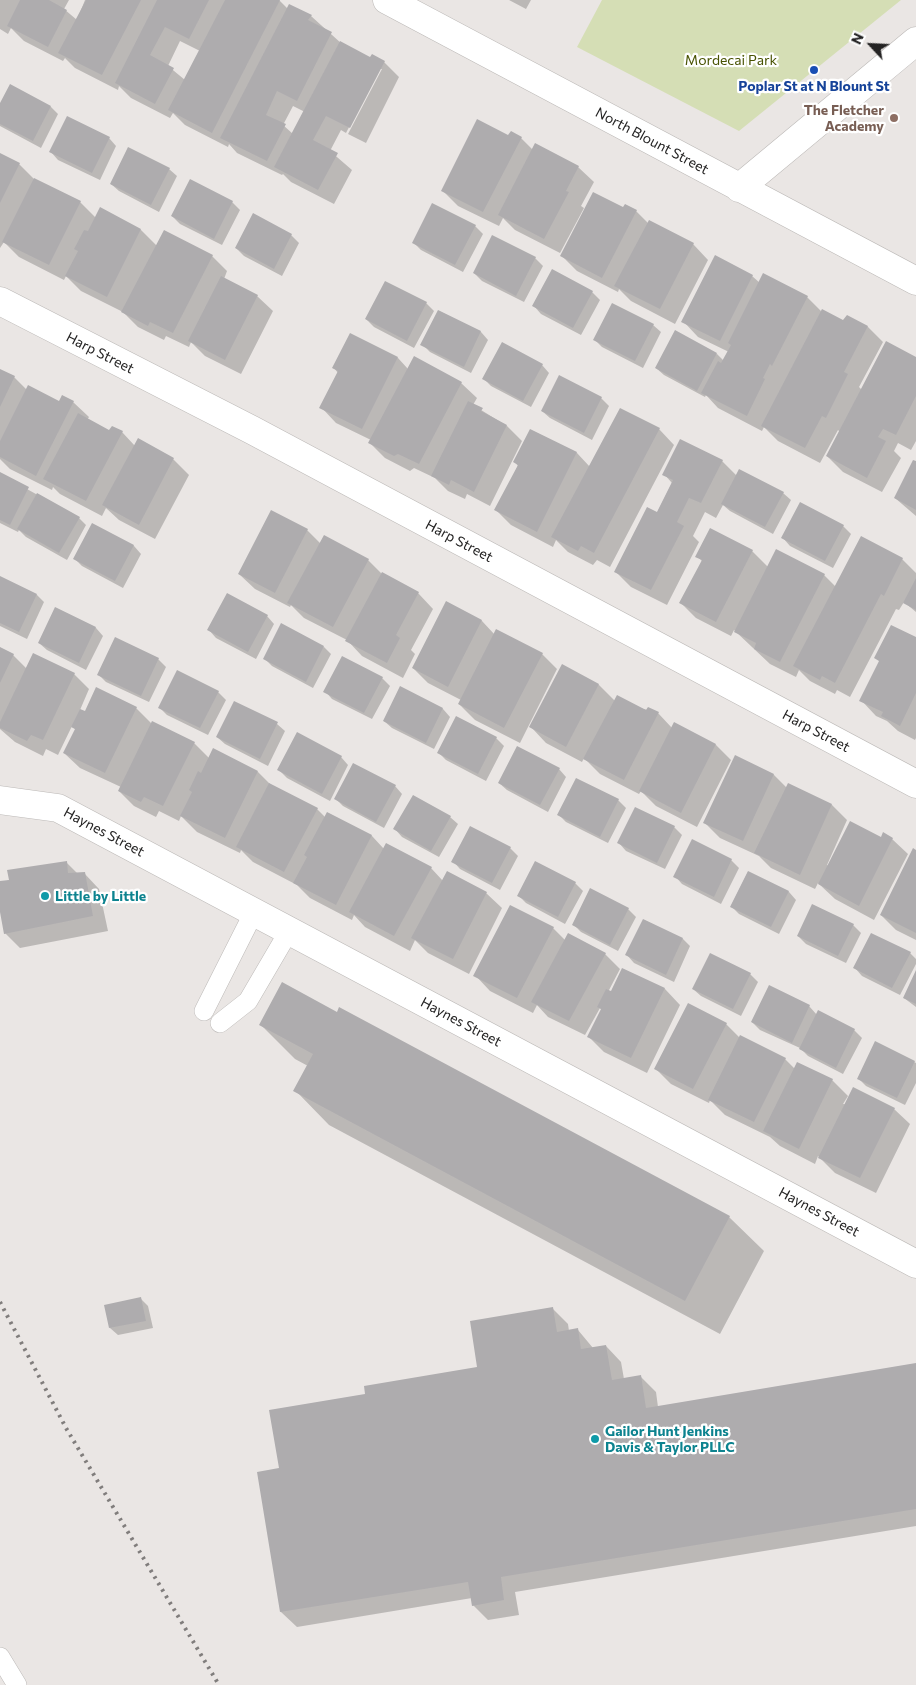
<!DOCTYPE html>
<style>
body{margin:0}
#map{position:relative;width:916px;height:1685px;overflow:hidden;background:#eae6e4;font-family:Commissioner,sans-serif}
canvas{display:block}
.north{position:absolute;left:846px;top:20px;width:50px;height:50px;-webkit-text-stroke:4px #fff;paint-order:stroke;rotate:295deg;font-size:14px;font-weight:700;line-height:20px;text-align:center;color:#242323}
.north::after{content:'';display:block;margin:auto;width:18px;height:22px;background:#242323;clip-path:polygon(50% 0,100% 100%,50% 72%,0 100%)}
</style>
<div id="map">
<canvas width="916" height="1685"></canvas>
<div class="north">N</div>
</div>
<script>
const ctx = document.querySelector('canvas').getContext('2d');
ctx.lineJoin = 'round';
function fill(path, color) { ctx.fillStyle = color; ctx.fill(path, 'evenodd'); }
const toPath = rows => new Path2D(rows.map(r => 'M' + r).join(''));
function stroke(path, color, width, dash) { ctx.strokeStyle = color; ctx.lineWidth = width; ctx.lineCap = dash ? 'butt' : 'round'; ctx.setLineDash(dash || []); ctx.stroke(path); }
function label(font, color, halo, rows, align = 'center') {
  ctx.font = font + ' Commissioner,sans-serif'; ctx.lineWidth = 4.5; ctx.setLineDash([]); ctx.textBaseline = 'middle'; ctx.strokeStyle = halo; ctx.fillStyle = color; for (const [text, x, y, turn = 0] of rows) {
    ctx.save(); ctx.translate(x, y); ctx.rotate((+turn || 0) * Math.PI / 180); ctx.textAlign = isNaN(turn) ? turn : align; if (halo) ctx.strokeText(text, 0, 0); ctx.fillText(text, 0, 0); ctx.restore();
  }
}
fill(toPath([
 [602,0,901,0,739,131,577,47]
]), '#d5deb5');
fill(toPath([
 [0,0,69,0,64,9,77,20,85,0,279,0,288,9,311,16,342,44,370,58,384,62,399,77,366,143,348,134,382,69,379,69,346,133,341,130,330,151,352,170,334,204,291,182,283,174,282,175,237,153,229,144,228,147,185,125,173,113,170,118,131,98,119,86,118,90,75,68,65,58,63,61,24,41,11,28,8,34,0,29],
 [180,41,200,51,185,80,168,66],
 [293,106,305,112,293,134,283,125],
 [509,0,531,0,526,9],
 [0,106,51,107,58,114,41,148,0,126],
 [508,136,521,138,533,150,578,167,594,182,581,206,584,208,560,253,515,230,503,218,499,226,458,206,442,190],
 [109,138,116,146,100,180,58,160,51,152],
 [0,154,19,164,35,180,80,202,96,218,101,209,141,230,157,246,212,256,227,271,224,279,257,296,273,311,241,374,205,356,191,342,189,347,166,336,164,340,138,327,123,312,81,291,66,276,64,280,19,257,4,242,0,248],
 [169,169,177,176,159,212,119,191,111,184],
 [232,202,240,210,222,245,180,224,172,216],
 [433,205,475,226,483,234,463,272,421,250,414,243],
 [623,209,636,211,648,223,693,244,708,260,675,324,631,301,619,289,618,292,577,271,562,256],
 [291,235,299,243,282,276,244,256,236,248],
 [535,258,543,266,524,302,482,281,474,273],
 [752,276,760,283,807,297,822,312,844,322,847,316,868,327,883,342,859,387,862,390,916,358,916,441,911,450,898,443,894,451,901,458,882,492,843,472,827,456,840,432,838,430,820,463,778,441,764,427,762,431,718,408,706,395,705,397,664,375,656,368,717,354,724,361,729,352,698,337,683,321],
 [592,292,600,300,581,335,541,314,534,306],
 [426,303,434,311,414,348,374,327,366,319],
 [439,311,481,332,488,340,471,373,430,352,422,344],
 [653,325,661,332,643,368,602,347,595,340],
 [351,335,398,358,408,369,461,383,477,398,473,405,507,426,522,441,490,506,467,494,465,499,448,491,435,478,414,468,410,471,385,458,370,443,371,440,336,423,321,407,338,373,334,368],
 [542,365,549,373,531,407,491,386,483,378],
 [0,370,14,377,27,390,60,402,73,402,89,417,87,420,109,432,122,432,135,446,138,440,173,459,189,475,155,539,119,520,106,508,102,516,60,494,53,487,52,490,10,469,0,459],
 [601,398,609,406,592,440,550,418,542,411],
 [659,429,674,445,610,567,597,560,593,565,568,552,556,540,553,547,511,525,496,510,518,466,515,462,531,430,577,453,590,467],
 [722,461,737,476,783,493,791,500,773,534,730,511,723,505,716,518,705,512,693,536,699,542,667,605,631,587,616,572,657,513,672,483,664,474],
 [916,462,916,516,895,498],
 [0,474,79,518,86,525,67,560,26,537,19,530,18,532,0,523],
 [801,504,843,526,851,534,833,568,790,546,783,538],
 [93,525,134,546,141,554,123,588,82,566,75,559],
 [307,530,321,544,368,560,382,574,418,593,433,609,411,650,415,654,403,678,362,656,347,640,304,618,291,605,290,607,255,589,239,574],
 [861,538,902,559,916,573,916,612,904,602,899,610,896,609,850,697,837,690,835,694,810,681,799,670,796,677,770,664,734,630,731,636,696,618,681,603,703,562,697,556,752,551,768,567,824,575,836,587],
 [0,578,37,595,44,602,27,639,0,626],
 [447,603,482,621,495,635,542,654,557,669,520,743,475,720,459,704,461,700,428,683,413,668],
 [56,608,96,628,103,636,86,670,47,650,39,643],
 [267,616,274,624,256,659,216,638,209,630],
 [916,639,916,738,915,740,898,731,887,721,876,716,861,700],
 [324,647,331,654,313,688,272,666,264,658],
 [0,649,13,655,27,669,74,674,89,689,80,710,85,712,136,708,152,724,194,743,210,759,258,772,272,786,317,809,325,817,328,813,372,836,384,849,431,868,443,881,486,893,502,908,469,974,428,953,415,940,410,951,365,927,354,915,352,920,310,898,297,885,253,862,241,850,240,853,197,832,181,816,179,821,159,811,156,817,134,806,119,791,121,787,80,768,64,753,76,730,72,726,58,755,46,749,43,756,15,742,0,729],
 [158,659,166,667,149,702,106,682,99,675],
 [563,666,599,685,615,701,658,713,672,728,716,745,731,760,697,827,656,806,641,791,639,794,600,774,584,758,582,762,546,743,531,727],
 [382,678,390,686,372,719,332,699,325,691],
 [401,688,443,709,450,717,434,749,392,728,384,721],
 [218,692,226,700,208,735,167,715,160,708],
 [277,724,285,731,268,766,225,744,217,737],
 [496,738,504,746,486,781,446,760,439,753],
 [341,757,348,765,330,801,287,778,279,770],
 [736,757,774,775,787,788,832,805,847,820,827,865,829,866,882,838,892,839,908,854,874,920,835,899,818,883,815,889,771,868,759,856,720,838,705,823],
 [559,769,566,777,548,812,507,790,499,783],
 [395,786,402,794,384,828,343,806,336,799],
 [618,800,626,808,608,843,566,822,559,815],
 [450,817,458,824,439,857,402,837,395,829],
 [674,827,682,835,665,869,626,851,619,843],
 [510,848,518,856,500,890,460,869,453,861],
 [916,851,916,940,896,930,881,915],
 [731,860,739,868,721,904,682,884,675,876],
 [66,862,78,874,84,873,99,889,108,931,20,948,5,933,0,905,0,883],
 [748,872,789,892,796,900,779,934,739,914,731,906],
 [575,883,583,891,565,924,526,903,518,895],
 [813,905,853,925,861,933,846,963,806,944,798,936],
 [628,909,636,917,618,951,581,932,573,924],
 [644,920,683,939,690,946,674,982,634,963,627,955],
 [553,928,565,940,605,954,620,969,608,992,611,993,623,969,665,989,680,1005,647,1073,604,1052,589,1037,602,1010,600,1008,585,1035,548,1017,537,1005,533,1013,490,991,475,975],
 [910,953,916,959,916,964,900,995,862,976,855,968],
 [711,955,750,974,758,982,741,1016,701,996,693,989],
 [916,973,916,1007,904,998],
 [809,1006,817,1015,854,1030,862,1038,843,1074,808,1056,800,1048,760,1030,752,1022],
 [726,1024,740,1038,785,1059,795,1069,798,1063,832,1080,848,1096,843,1104,894,1109,910,1124,876,1193,835,1173,818,1156,815,1164,780,1146,770,1137,725,1115,710,1100,709,1103,671,1084,656,1069],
 [261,1025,729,1217,764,1251,720,1334,329,1125,295,1090,308,1066,295,1059],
 [875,1043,916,1063,916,1083,905,1105,866,1086,858,1078],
 [140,1298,148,1306,153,1328,118,1335,110,1328,106,1306],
 [552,1308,568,1324,569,1331,578,1330,593,1348,606,1346,621,1362,624,1379,641,1377,656,1392,658,1407,916,1365,916,1526,515,1592,519,1615,488,1620,473,1605,472,1598,297,1627,281,1612,259,1473,281,1469,367,1395,478,1368]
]), '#0003');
fill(toPath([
 [20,0,49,0,67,10,48,47,7,26],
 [86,0,141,0,102,75,58,53],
 [157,0,209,0,189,39,165,27,150,55,174,68,155,104,115,83],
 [225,0,280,0,212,133,168,110],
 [289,4,312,15,308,20,332,32,297,101,277,91,266,115,286,124,267,161,220,138],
 [340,41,370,57,372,54,385,61,350,128,326,116,313,140,338,153,318,190,274,167],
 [10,84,51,106,33,141,0,124,0,103],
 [67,116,110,137,92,173,49,152],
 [477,119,508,135,511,131,522,137,483,212,441,191],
 [535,143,579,166,566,191,569,192,544,239,498,215],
 [128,147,170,168,151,205,110,184],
 [0,153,20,163,0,203],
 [34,178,81,201,49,265,2,242],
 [190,179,233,201,214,239,171,216],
 [593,192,623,207,625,204,637,210,602,278,560,256],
 [432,203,476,225,455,265,412,243],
 [100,207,141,229,107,297,65,276,78,251,74,249,84,230,88,231],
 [253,213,292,234,274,269,235,248],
 [649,220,694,243,660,309,614,286],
 [164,230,213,255,173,333,150,322,148,326,121,312],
 [492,235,536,257,516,296,473,273],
 [715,255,753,275,720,341,681,322],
 [552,269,593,291,573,328,532,306],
 [763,273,808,296,772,366,770,364,763,378,765,379,747,416,701,393,718,361,721,363,731,345,728,343],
 [221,276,258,295,225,360,188,341],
 [385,281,427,302,407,341,365,319],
 [612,303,654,324,635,361,593,340],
 [822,309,843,320,847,315,868,326,844,372,848,374,826,418,822,416,805,448,761,426],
 [438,310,481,331,464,367,420,345],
 [675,330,717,353,697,391,655,368],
 [350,333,398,357,362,429,319,408,338,371,332,368],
 [886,341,916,357,916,396,896,435,883,429,878,437,886,441,867,478,826,456],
 [502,342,543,364,523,401,482,379],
 [414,356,462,382,419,464,398,454,394,456,368,443],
 [0,369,15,376,0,407],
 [559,375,602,397,584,433,541,411],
 [28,385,59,401,62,395,74,401,36,476,0,457,0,441],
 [468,401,483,408,481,411,507,425,474,492,451,480,449,485,431,476],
 [620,408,660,428,594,553,581,546,578,551,551,537],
 [78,413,109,430,112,426,123,431,86,501,43,479],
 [530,429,577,452,537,532,494,510,518,465,513,462],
 [138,438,174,458,139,525,102,505],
 [680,439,723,460,701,503,689,498,677,522,684,526,651,590,614,572,647,507,657,512,673,480,662,475],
 [913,460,916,461,916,510,894,498],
 [739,469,784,492,765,527,721,504],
 [0,472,29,487,10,525,0,520],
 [37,493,80,517,59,553,17,529],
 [800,502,844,525,825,561,781,538],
 [271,510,308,529,275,593,238,574],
 [92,523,134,545,115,581,73,559],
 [710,528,753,550,716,622,679,603,702,560,695,557],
 [324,535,369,559,333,627,287,603],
 [861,536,903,558,884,596,881,594,835,683,822,676,820,680,793,666],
 [776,549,825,574,780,662,754,649,756,643,734,632],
 [382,572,419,592,396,635,400,638,387,663,345,641],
 [0,576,37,594,19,632,0,623],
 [916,578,916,610,903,603],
 [227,593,268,615,248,652,207,630],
 [446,601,482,620,448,687,412,668],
 [55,607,96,627,79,663,38,643],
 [281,623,324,646,306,682,263,659],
 [891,625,916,637,916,693,900,726,881,716,883,712,859,701,879,661,874,658],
 [496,629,543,653,504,728,458,704],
 [115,637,159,658,141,696,97,675],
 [0,647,14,654,0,683],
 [33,653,75,673,43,740,31,735,27,741,0,728,0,722],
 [342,656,383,677,364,713,323,692],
 [562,664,599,684,566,747,529,727],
 [177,670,219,691,200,728,158,708],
 [400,686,443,708,426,743,383,721],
 [96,687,137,707,105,773,63,753,75,729,71,727,80,709,85,711],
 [617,695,646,710,648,707,659,712,624,780,583,759],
 [234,701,278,722,260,759,216,737],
 [456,716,497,737,478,774,437,753],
 [152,721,195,742,163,806,144,797,141,802,118,791],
 [674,722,716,744,681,813,639,791],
 [297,732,342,756,322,794,277,770],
 [517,746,560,768,540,805,498,783],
 [213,748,258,771,225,838,180,816,192,792,189,790,198,771,201,773],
 [735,755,774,774,743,841,703,823],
 [353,763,396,785,376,822,334,799],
 [576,778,619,799,600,837,557,815],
 [269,783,318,808,284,872,236,847],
 [788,783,832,804,800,875,754,853],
 [413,795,451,816,431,851,393,829],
 [635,807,675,826,657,863,617,843],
 [327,812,372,835,336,905,293,883,307,857,304,855],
 [850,821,881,837,883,832,893,838,859,906,818,884],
 [470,826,511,847,492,883,451,862],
 [692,839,732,859,714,897,673,877],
 [386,843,432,867,394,936,349,912],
 [913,848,916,850,916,933,880,915],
 [67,861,68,873,85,872,93,916,4,934,0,912,0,881,9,880,7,870],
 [535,861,576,882,558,917,517,896],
 [447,871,487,892,453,959,411,938],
 [748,871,789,891,771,927,730,907],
 [590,888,629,908,610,945,572,925],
 [812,904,854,924,838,956,797,936],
 [510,905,554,927,517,998,473,976],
 [643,919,683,938,666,975,625,955],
 [568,933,606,953,569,1021,531,1002],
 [871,933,911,952,892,988,853,968],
 [710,953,751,973,733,1009,692,989],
 [622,968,665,988,631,1058,587,1037,601,1009,597,1007,606,989,611,991],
 [916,970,916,1004,903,998],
 [282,982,337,1012,339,1007,730,1216,685,1301,293,1091,313,1054,259,1025],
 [769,985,810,1005,792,1043,751,1022],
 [688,1003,727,1023,693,1089,654,1069],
 [818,1010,855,1029,836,1068,799,1049],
 [740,1035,786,1058,754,1122,708,1100],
 [875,1041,915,1061,897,1098,857,1079],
 [797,1062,833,1079,799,1149,763,1131],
 [853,1087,895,1108,860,1178,818,1158],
 [141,1297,146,1321,109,1328,104,1305],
 [553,1307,557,1332,578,1328,581,1349,606,1345,612,1380,641,1375,646,1408,916,1363,916,1509,501,1577,504,1600,472,1606,468,1582,280,1612,257,1472,279,1468,269,1410,365,1394,364,1386,477,1367,470,1321]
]), '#aeacae');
const service = toPath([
 [204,1011,254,912],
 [220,1023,248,1001,289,931],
 [0,1657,17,1685]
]);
const minor = toPath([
 [387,0,916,281],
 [739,188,916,41],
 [0,301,252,430,916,784],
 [0,800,58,808,916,1264]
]);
stroke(service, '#bcb9b7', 20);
stroke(minor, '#bcb9b7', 29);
stroke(service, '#fff', 19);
stroke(minor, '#fff', 28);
stroke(toPath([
 [0,1302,66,1428,219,1685]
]), '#807d7c', 4, [2.5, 5]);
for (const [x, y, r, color] of [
 [814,70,5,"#1a4fb4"],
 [894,118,5,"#8d6e63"],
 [45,896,5,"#0f9aa8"],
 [595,1439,5,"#0f9aa8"]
]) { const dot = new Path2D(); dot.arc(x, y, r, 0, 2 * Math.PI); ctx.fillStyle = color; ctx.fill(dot); stroke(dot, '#fff', 2); }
label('14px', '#495303', '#fff', [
 ["Mordecai Park",731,60]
]);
label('bold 14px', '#164399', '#fff', [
 ["Poplar St at N Blount St",814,86]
]);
label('bold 14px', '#785e54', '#fff', [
 ["The Fletcher",884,110],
 ["Academy",884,126]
], 'right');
label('14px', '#242323', '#fff', [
 ["North Blount Street",652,141,28],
 ["Harp Street",100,353,27],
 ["Harp Street",459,541,28],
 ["Harp Street",816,731,28],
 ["Haynes Street",104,832,28],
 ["Haynes Street",461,1022,28],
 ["Haynes Street",819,1212,28]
]);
label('bold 14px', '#0d838f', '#fff', [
 ["Little by Little",55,896],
 ["Gailor Hunt Jenkins",605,1431],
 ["Davis & Taylor PLLC",605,1447]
], 'left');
</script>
